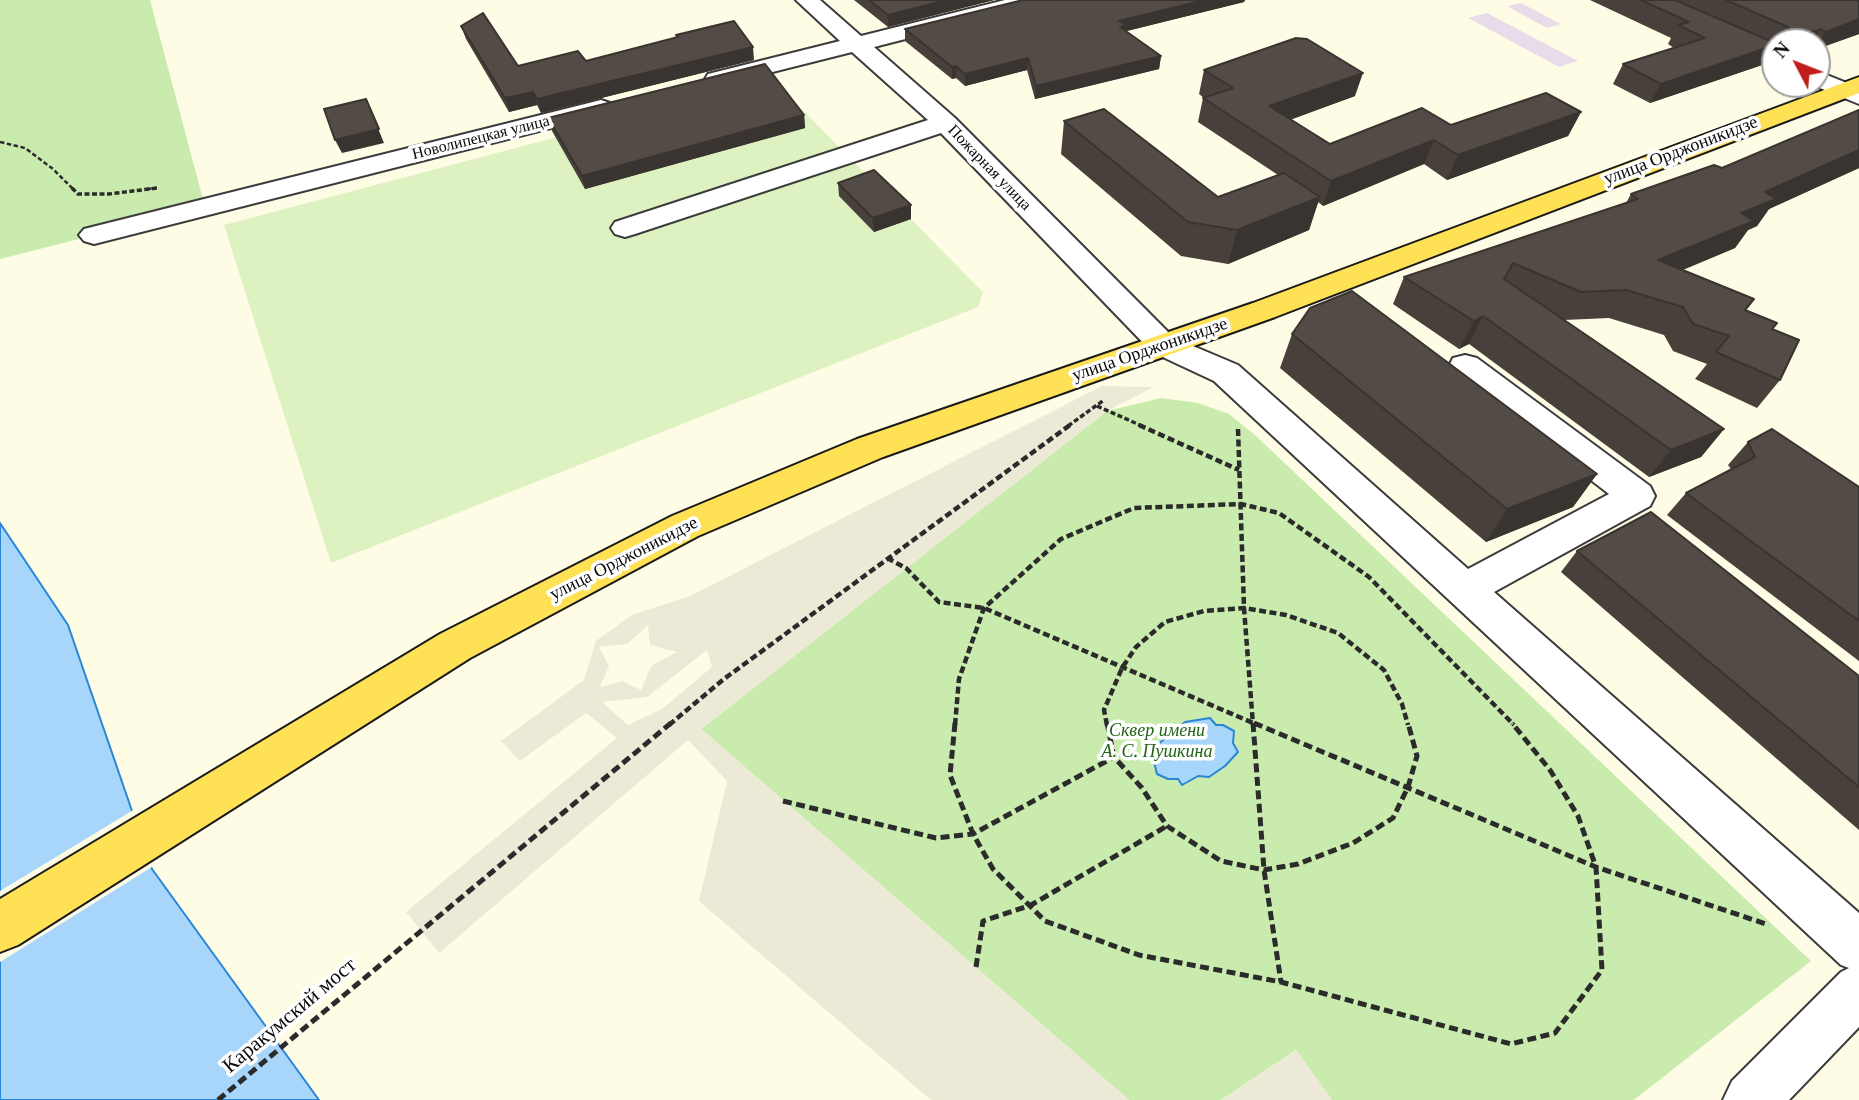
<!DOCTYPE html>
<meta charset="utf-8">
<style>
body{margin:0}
#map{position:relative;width:1859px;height:1100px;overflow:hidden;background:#fffce6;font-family:Georgia,serif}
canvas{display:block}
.north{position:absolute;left:1761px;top:28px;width:70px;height:70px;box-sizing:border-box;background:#fff;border:2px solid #9d9d9d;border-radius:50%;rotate:312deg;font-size:19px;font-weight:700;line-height:28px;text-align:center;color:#090909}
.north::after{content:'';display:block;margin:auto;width:24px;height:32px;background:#c11d1a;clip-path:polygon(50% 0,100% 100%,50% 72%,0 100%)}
</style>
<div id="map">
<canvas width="1859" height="1100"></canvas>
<div class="north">N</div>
</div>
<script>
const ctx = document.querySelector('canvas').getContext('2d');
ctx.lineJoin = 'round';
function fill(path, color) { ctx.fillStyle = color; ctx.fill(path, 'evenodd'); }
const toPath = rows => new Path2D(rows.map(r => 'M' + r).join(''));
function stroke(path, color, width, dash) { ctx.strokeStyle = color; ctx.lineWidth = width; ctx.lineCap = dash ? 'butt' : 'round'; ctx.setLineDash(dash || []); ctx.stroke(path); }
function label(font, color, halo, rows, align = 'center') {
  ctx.font = font + ' Georgia,serif'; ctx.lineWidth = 7; ctx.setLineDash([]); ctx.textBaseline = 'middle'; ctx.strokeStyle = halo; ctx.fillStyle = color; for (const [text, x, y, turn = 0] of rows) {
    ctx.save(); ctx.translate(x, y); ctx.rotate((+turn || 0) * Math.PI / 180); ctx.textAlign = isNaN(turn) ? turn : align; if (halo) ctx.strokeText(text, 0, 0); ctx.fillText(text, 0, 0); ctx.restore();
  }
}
fill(toPath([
 [1521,3,1561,24,1547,28,1507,6],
 [1487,13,1578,61,1559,67,1468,18]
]), '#e9dcea');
fill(toPath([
 [0,0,150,0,205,207,0,259],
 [1161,398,1198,403,1229,414,1256,436,1811,961,1634,1100,1332,1100,1296,1050,1221,1100,1129,1100,701,729,1107,411]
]), '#caebae');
fill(toPath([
 [773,80,983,292,978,307,331,563,224,225]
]), '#ddf2c0');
fill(toPath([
 [1102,386,1154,387,1107,411,701,729,1129,1100,931,1100,699,901,727,781,688,740,439,953,406,912,617,738,586,713,520,761,501,741,584,680,596,641,632,615,690,596],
 [648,625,650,645,677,652,651,666,641,690,622,681,600,687,609,666,599,647,627,644],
 [707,650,712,667,662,709,628,725,602,702,647,697],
 [1296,1050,1332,1100,1221,1100]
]), '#ede9d7');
const water = toPath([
 [0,523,68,625,152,869,319,1100,0,1100,0,523],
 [1210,718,1216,725,1223,725,1234,731,1233,743,1238,752,1225,766,1209,777,1198,776,1182,785,1178,779,1168,779,1157,774,1151,750,1185,722,1210,718]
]);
fill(water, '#a7d6fa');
stroke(water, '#2986d6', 2);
fill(toPath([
 [135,809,155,865,0,962,0,891]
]), '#fffce6');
const minor = toPath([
 [796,0,820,0,861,36,1005,0,1042,0,1039,5,874,47,955,118,1174,338,1238,365,1468,569,1609,494,1453,374,1449,366,1453,358,1465,355,1477,358,1650,486,1655,496,1650,506,1494,592,1859,913,1859,1027,1789,1100,1723,1100,1732,1081,1841,972,1849,968,1841,965,1214,381,1152,352,941,133,635,234,625,237,615,234,611,228,615,222,928,120,852,52,717,86,708,84,705,79,708,74,840,41,796,0],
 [1637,0,1666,0,1775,49,1775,65,1640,5,1637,0],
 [1817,71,1859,88,1859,104,1810,84,1817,84,1817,71],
 [601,100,610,103,614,108,610,113,94,244,84,241,79,235,84,229,601,100]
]);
const major = toPath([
 [1859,77,1859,93,1275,317,883,457,698,536,470,658,18,945,0,952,0,899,440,634,672,516,857,439,1253,303,1859,77]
]);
stroke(minor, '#3c3c3c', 4);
stroke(major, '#1a1a1a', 4);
stroke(toPath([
 [0,142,25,148,53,169,73,189],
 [147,189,157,188]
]), '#2b2b2b', 2.5, [4.5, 2.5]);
stroke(toPath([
 [72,188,78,194,109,194,157,188],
 [1097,406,1142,426],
 [1068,426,1104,400]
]), '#2b2b2b', 3.5, [5, 2.5]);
stroke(toPath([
 [1139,425,1239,470],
 [1238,429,1244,608,1253,725],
 [887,558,906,568,939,602,984,608,1258,725],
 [669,725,724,679,1070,425],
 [955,725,959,679,984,608,1061,539,1134,508,1241,504,1279,513,1369,577,1514,725],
 [1107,725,1104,710,1122,668,1136,647,1165,622,1204,611,1244,608,1286,615,1338,633,1384,670,1402,704,1408,725]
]), '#2b2b2b', 4.5, [7, 3.5]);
stroke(toPath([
 [955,723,950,775,973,834,993,869,1045,921,1139,955,1281,982,1511,1044,1555,1033,1602,970,1596,867,1578,816,1550,770,1512,723],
 [1107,723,1114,757,1142,788,1167,826,1221,861,1264,870,1298,864,1353,843,1393,818,1408,787,1417,756,1408,723],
 [1253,723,1264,870,1281,982],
 [1254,723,1596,867,1769,925],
 [783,801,936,838,973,834,1114,757],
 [976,967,983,921,1031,905,1167,826],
 [218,1100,671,723]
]), '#2b2b2b', 5, [9, 4.5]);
fill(minor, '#fff');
fill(major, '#ffe156');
fill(toPath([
 [854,0,994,0,888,27],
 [1023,0,1245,0,1244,2,1126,31,1161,56,1159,69,1035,99,1027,70,965,86,956,78,952,79,905,41,905,29],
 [1590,0,1859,0,1859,34,1817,49,1817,42,1775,42,1775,48,1765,64,1650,103,1613,84,1623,64,1674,48,1668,44,1671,38],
 [461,26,518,66,586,61,676,38,676,35,754,60,541,113,537,105,509,112,466,39],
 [1204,70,1355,96,1291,119,1330,144,1451,125,1581,112,1568,136,1447,180,1424,164,1323,206,1318,202,1309,230,1228,264,1181,256,1061,154,1064,121,1218,197,1278,175,1198,122,1203,98,1204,98,1199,94],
 [1859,110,1859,168,1769,209,1757,226,1748,230,1735,248,1683,270,1746,310,1772,329,1780,380,1757,408,1695,379,1707,364,1673,351,1664,335,1609,318,1564,320,1724,429,1701,457,1649,477,1469,344,1459,349,1393,304,1404,277,1626,203,1631,194,1722,168],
 [804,115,805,128,585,189,552,131,548,118],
 [838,183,911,205,911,219,874,232,839,196],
 [1292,334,1597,474,1573,507,1486,542,1280,368],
 [1748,442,1859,487,1859,661,1667,515,1686,493,1731,469,1728,465],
 [1577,551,1859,676,1859,830,1561,572]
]), '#47403b');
fill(toPath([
 [947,0,994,0,888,27,888,15],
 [1206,0,1245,0,1244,2,1119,33,1119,21],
 [1859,19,1859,34,1817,49,1817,44,1826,32],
 [1821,29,1813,42,1789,42,1790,40],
 [1775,45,1775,48,1765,64,1650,103,1661,84],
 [753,47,754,60,541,113,537,99],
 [1161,56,1159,69,1035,99,1036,86],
 [1028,58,1027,70,965,86,965,74],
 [956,66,956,78,952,79,952,67],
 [1363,73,1355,96,1263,130,1269,106],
 [533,92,537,105,509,112,505,98],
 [366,99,384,143,342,153,335,140],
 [1581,112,1568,136,1447,180,1458,155],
 [804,115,805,128,585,189,582,176],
 [1434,140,1424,164,1323,206,1331,181],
 [1859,150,1859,168,1769,209,1757,226,1748,230,1735,248,1640,287,1658,260,1741,213,1765,192],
 [1320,197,1309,230,1228,264,1237,230],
 [911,205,911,219,874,232,873,218],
 [1483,316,1469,344,1459,349,1474,321],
 [1724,429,1701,457,1649,477,1671,450],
 [1597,474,1573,507,1486,542,1507,509]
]), '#3a3430');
const building = toPath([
 [869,0,947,0,888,15,869,0],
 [1023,0,1205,0,1119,21,1126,25,1120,27,1161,56,1036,86,1028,58,965,74,956,66,952,67,905,29,1023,0],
 [1641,0,1675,0,1775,43,1775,45,1661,84,1623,64,1705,38,1678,25,1689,22,1641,0],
 [1726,0,1859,0,1859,19,1826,32,1821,29,1790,40,1788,27,1726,0],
 [483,13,518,66,578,51,586,61,678,37,676,35,734,21,753,47,537,99,533,92,505,98,461,26,483,13],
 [1296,38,1307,39,1363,73,1269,106,1330,144,1422,108,1451,125,1546,93,1581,112,1458,155,1434,140,1331,181,1203,98,1233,88,1204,70,1296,38],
 [765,64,804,115,582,176,548,118,765,64],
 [366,99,379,129,335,140,324,109,366,99],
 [1104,109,1218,197,1284,173,1320,197,1237,230,1188,222,1064,121,1104,109],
 [1859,110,1859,150,1765,192,1776,199,1741,213,1754,221,1658,260,1754,299,1745,310,1777,323,1772,329,1799,340,1780,380,1716,352,1729,336,1693,324,1683,307,1626,290,1581,292,1513,263,1504,279,1724,429,1671,450,1483,316,1474,321,1404,277,1638,199,1631,194,1714,165,1722,168,1859,110],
 [874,170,911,205,873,218,838,183,874,170],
 [1352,291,1597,474,1507,509,1292,334,1310,308,1352,291],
 [1772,429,1859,487,1859,621,1686,493,1755,457,1748,442,1772,429],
 [1651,512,1859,676,1859,787,1577,551,1651,512]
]);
fill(building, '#534b45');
stroke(building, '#3a3430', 2);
label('16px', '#090909', '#fff', [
 ["Новолипецкая улица",481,138,-14],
 ["Пожарная улица",989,168,46]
]);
label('18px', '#090909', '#fff', [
 ["улица Орджоникидзе",1681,151,-21],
 ["улица Орджоникидзе",1150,350,-19],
 ["улица Орджоникидзе",624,559,-27]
]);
label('italic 18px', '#226417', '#fff', [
 ["Сквер имени",1157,731],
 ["А. С. Пушкина",1157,752]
]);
label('21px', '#090909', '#fff', [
 ["Каракумский мост",290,1016,-40]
]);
</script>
